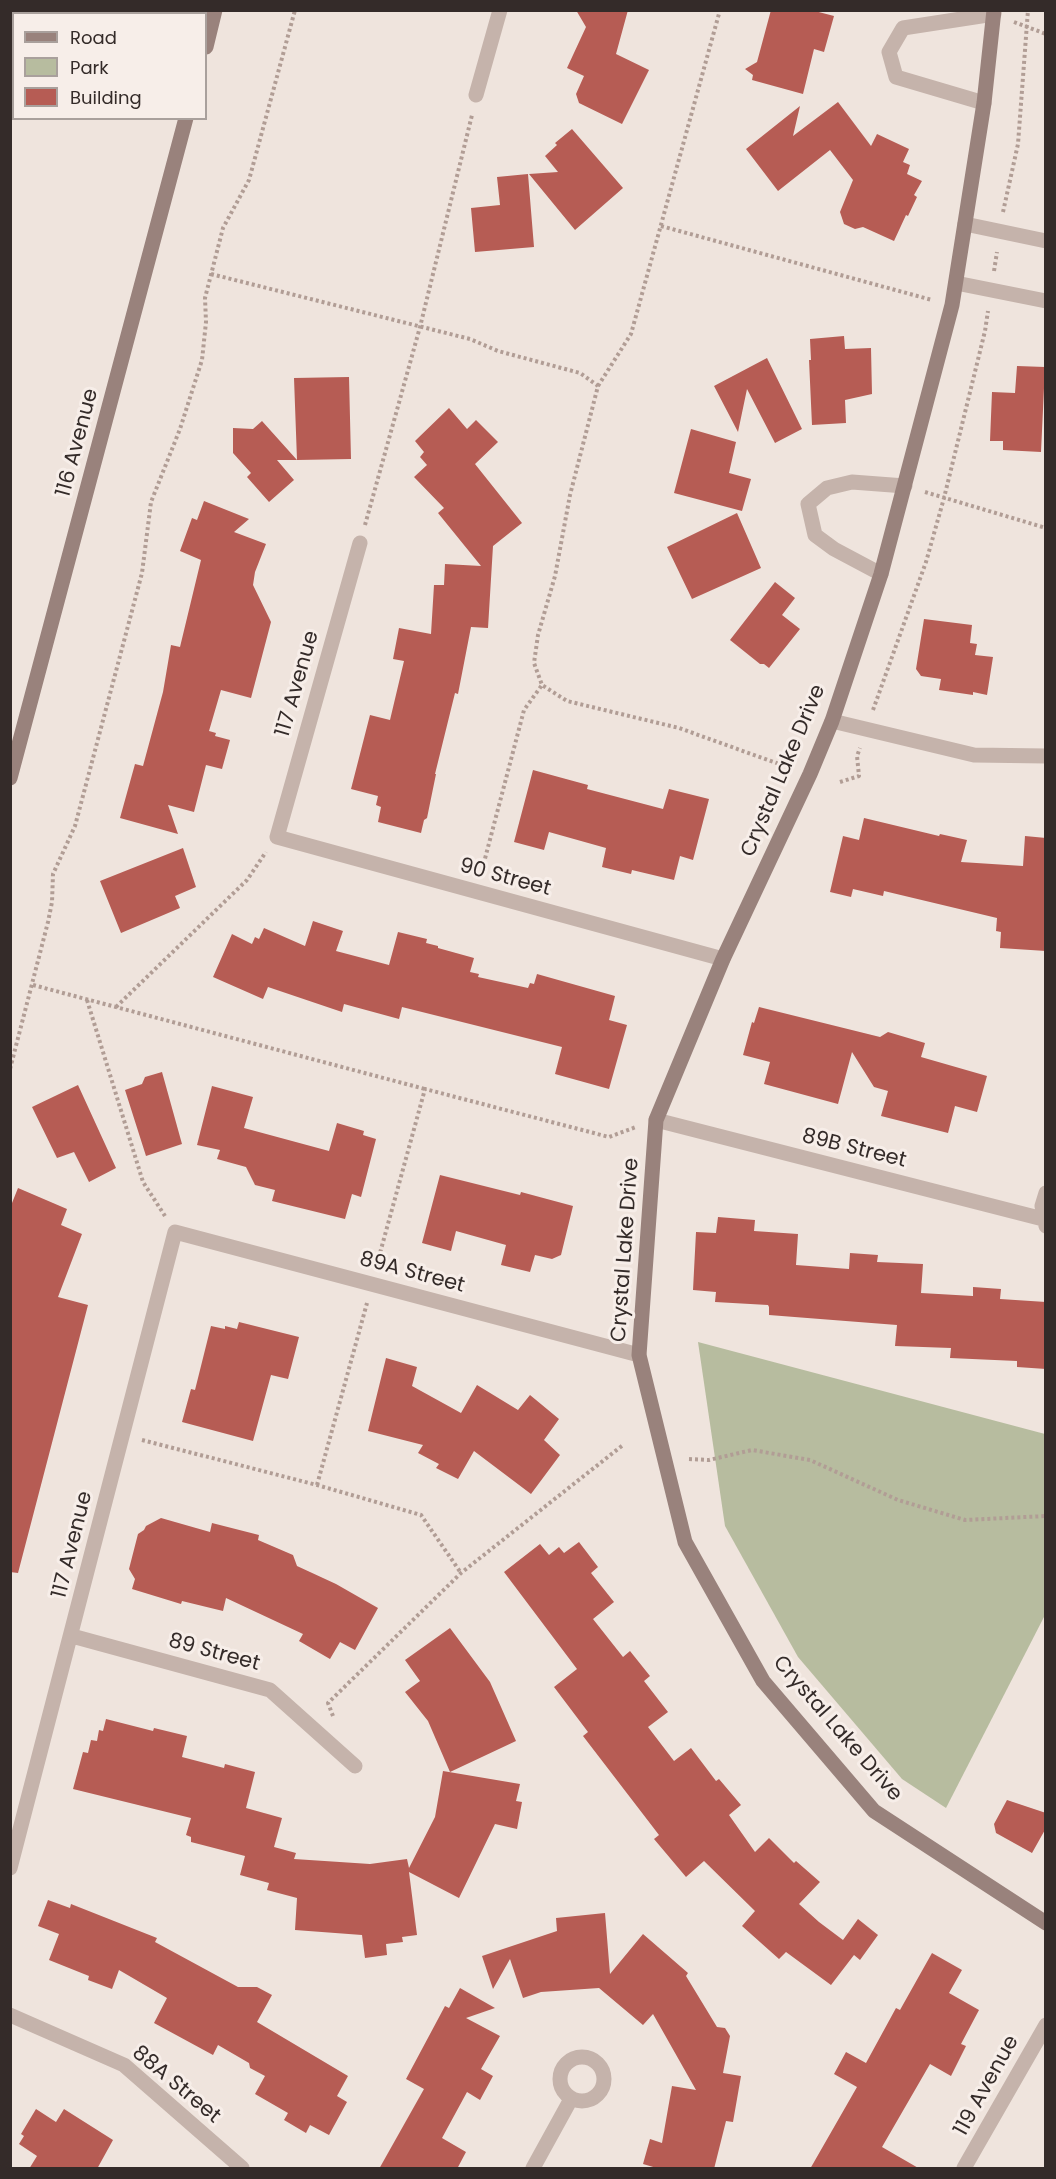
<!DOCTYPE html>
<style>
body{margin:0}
#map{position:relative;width:1056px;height:2179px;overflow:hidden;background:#efe4dd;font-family:Poppins,sans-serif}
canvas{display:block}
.frame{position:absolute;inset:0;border:12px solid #342b29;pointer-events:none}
.legend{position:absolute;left:12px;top:12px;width:195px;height:108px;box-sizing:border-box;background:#f7eee9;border:2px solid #a9a09c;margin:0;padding:8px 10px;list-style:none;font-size:18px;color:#342b29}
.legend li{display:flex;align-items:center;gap:12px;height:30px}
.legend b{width:30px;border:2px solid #a9a09c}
</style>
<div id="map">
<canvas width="1056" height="2179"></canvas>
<div class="frame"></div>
<ul class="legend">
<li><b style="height:8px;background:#99827c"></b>Road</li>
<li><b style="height:16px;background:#b7bc9f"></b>Park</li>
<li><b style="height:16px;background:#b65c54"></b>Building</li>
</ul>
</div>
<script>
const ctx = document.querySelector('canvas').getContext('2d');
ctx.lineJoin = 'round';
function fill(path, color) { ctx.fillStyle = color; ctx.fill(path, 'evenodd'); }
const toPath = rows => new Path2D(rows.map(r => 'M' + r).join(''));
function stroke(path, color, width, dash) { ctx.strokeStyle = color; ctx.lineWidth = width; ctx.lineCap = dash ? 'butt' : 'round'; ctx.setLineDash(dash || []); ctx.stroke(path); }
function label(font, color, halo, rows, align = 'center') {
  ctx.font = font + ' Poppins,sans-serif'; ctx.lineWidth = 6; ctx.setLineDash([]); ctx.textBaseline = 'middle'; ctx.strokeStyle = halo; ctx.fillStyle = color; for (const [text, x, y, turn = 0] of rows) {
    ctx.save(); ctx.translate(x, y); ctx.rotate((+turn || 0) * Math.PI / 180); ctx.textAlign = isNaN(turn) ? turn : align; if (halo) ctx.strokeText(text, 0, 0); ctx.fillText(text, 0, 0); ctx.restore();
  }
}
fill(toPath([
 [698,1342,1045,1434,1045,1615,946,1808,902,1779,798,1657,725,1526]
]), '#b7bc9f');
fill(toPath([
 [576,10,628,10,616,54,649,70,622,124,579,103,576,94,584,76,567,68,586,27],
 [771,10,811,10,834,16,824,52,814,49,803,94,752,80,753,75,745,69,757,62],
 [838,102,871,146,877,134,909,149,903,162,910,165,907,174,922,181,914,195,917,197,908,216,906,215,894,241,863,227,855,229,844,224,840,212,853,180,830,150,778,191,746,149,800,106,793,136],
 [572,129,623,188,575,230,529,174,558,172,545,156,557,145,555,143],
 [528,174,534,247,475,252,471,208,500,205,497,177],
 [844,336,845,349,871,348,872,394,845,400,846,423,812,425,809,360,811,360,810,339],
 [767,358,802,429,775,443,747,389,738,432,714,386],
 [1017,366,1045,367,1041,452,1003,450,1003,441,990,441,992,392,1015,393],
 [349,377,351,459,297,460,294,378],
 [449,408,467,429,476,420,498,442,475,464,522,523,493,546,488,628,471,627,458,694,455,693,435,774,436,774,427,818,424,820,421,833,378,822,381,807,376,805,378,796,351,789,370,715,390,720,404,661,393,659,399,628,431,634,434,585,444,585,445,564,481,566,438,513,444,508,414,477,427,465,420,457,424,452,415,441],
 [262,421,297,460,277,460,294,480,269,502,247,477,251,473,233,453,233,428,253,429],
 [691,429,736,442,729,473,751,479,742,511,674,493],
 [204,501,249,519,234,532,266,544,255,572,253,585,271,622,251,698,221,690,209,731,216,733,215,736,230,740,222,769,206,765,194,812,168,805,178,834,120,818,135,764,143,766,163,692,171,645,180,647,201,560,180,551,192,518,197,520],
 [737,513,761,568,692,599,667,547],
 [775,582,795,598,782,615,800,629,769,668,764,664,760,664,730,640],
 [924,619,972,625,970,643,977,644,975,655,993,657,987,695,973,692,973,695,939,690,941,679,921,676,916,669],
 [533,770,588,785,587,789,663,809,669,789,709,799,693,860,680,856,674,880,632,870,631,874,602,867,606,848,549,832,544,850,514,842],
 [864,818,939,836,940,834,967,840,961,862,1023,866,1025,836,1046,838,1046,951,1000,948,1001,932,996,931,997,918,884,891,883,896,853,889,851,897,830,892,843,836,859,840],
 [183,848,196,887,175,896,180,908,121,933,100,881],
 [313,921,343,931,336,951,389,965,398,932,427,939,426,943,438,946,438,948,474,958,470,972,479,974,478,977,528,988,530,983,534,984,537,974,615,996,609,1020,627,1025,609,1089,555,1074,562,1047,402,1007,399,1019,344,1004,342,1012,268,987,263,999,213,977,232,934,252,944,255,937,259,939,264,928,305,946],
 [759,1007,880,1037,888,1032,925,1043,921,1057,987,1076,977,1112,955,1106,948,1133,881,1116,888,1091,874,1087,852,1052,838,1104,764,1084,770,1062,743,1055,752,1022,754,1023],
 [162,1072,182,1144,146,1156,125,1090,142,1084,145,1077],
 [78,1085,116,1168,89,1182,74,1152,57,1158,32,1107],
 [212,1086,253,1097,244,1128,329,1151,337,1123,364,1131,363,1135,376,1139,361,1197,352,1194,345,1219,272,1201,275,1190,255,1185,246,1167,217,1159,220,1150,197,1145],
 [440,1175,520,1195,521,1192,573,1206,561,1255,552,1259,535,1255,530,1272,501,1265,506,1245,456,1231,451,1251,422,1243],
 [18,1188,67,1209,61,1225,82,1234,58,1297,88,1305,18,1573,10,1572,10,1208],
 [718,1217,755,1220,754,1231,798,1234,796,1265,849,1269,850,1253,878,1255,877,1262,923,1264,921,1293,973,1296,973,1287,1001,1289,1000,1299,1046,1302,1046,1369,1017,1367,1017,1361,950,1358,951,1348,895,1346,897,1325,769,1315,769,1307,768,1305,715,1302,716,1292,693,1290,696,1232,716,1233],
 [239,1322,299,1337,288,1379,271,1375,253,1441,182,1422,191,1389,195,1390,211,1326,225,1329,225,1326,237,1329],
 [386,1358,417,1367,412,1386,461,1413,477,1385,518,1410,530,1395,559,1419,544,1440,560,1455,531,1494,474,1451,458,1479,436,1468,439,1464,418,1453,423,1445,368,1431],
 [161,1518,210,1532,212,1523,259,1535,258,1540,293,1555,297,1566,336,1584,378,1608,355,1650,340,1642,330,1659,299,1641,303,1634,226,1598,223,1611,182,1601,181,1604,132,1589,135,1579,129,1569,138,1534,144,1530,146,1526],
 [579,1542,598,1567,591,1573,614,1602,593,1619,623,1657,630,1651,650,1676,644,1681,668,1712,648,1727,674,1761,691,1748,716,1781,719,1779,741,1805,729,1815,755,1852,769,1838,794,1863,796,1861,820,1882,799,1904,819,1922,843,1940,858,1919,878,1935,860,1960,854,1955,831,1985,786,1952,779,1959,742,1926,755,1911,704,1861,686,1877,654,1839,659,1835,583,1736,588,1732,554,1687,577,1669,504,1572,540,1544,549,1555,559,1547,564,1553],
 [450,1628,490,1682,516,1741,450,1772,428,1721,405,1692,420,1681,405,1660],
 [106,1719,153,1731,154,1728,187,1736,182,1757,224,1768,225,1764,255,1772,246,1808,282,1818,274,1847,296,1853,294,1859,370,1864,407,1859,409,1868,435,1817,443,1771,520,1784,516,1801,522,1802,517,1829,495,1824,459,1898,409,1872,417,1935,402,1937,403,1942,386,1944,387,1955,365,1958,362,1935,295,1930,297,1898,267,1890,269,1883,240,1875,245,1856,191,1842,191,1837,186,1835,191,1818,73,1789,83,1752,88,1753,91,1740,97,1741,99,1730,103,1731],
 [1007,1800,1046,1813,1046,1828,1032,1853,996,1833,994,1824],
 [48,1900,70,1908,71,1904,157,1938,155,1942,238,1987,257,1987,272,1995,257,2022,348,2076,337,2096,347,2102,329,2135,310,2125,306,2133,284,2120,288,2113,255,2094,265,2076,250,2068,249,2063,218,2045,213,2055,154,2023,167,1998,119,1970,112,1989,88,1980,89,1976,49,1960,59,1934,38,1926],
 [605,1913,610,1974,643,1934,688,1973,686,1976,717,2027,725,2028,730,2036,723,2073,741,2076,733,2122,726,2121,714,2169,660,2169,643,2164,650,2139,662,2143,672,2086,696,2090,653,2014,643,2025,599,1988,541,1992,523,1998,510,1959,493,1989,482,1956,557,1931,556,1918],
 [932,1953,962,1970,949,1993,979,2010,961,2044,966,2046,951,2076,930,2064,882,2147,920,2169,810,2169,857,2087,834,2074,846,2052,866,2063,896,2008,900,2010],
 [460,1988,495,2008,466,2018,500,2036,481,2069,493,2076,480,2100,467,2092,442,2138,466,2152,457,2169,379,2169,424,2089,406,2079,445,2006,449,2008],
 [36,2109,56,2122,64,2109,113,2140,97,2169,29,2169,37,2156,19,2144,24,2136,21,2134]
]), '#b65c54');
stroke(toPath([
 [1014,22,1046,34],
 [1003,212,1018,144,1028,10],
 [661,226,932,300],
 [994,271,997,252],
 [211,274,470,339,498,351,580,373,598,386,570,495,555,576,538,635,534,663,542,685,567,701,679,728,779,764],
 [598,386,631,334,720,10],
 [925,492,1046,528],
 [365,525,420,327,472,115],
 [873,710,926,562,944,498,985,331,988,311],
 [840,782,859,776,857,756,860,748],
 [482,870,524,710,542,685],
 [33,985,425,1089],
 [87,1000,143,1182,165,1216],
 [116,1007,247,880,266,852],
 [10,1069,48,922,52,902,53,874,75,826,142,573,151,502,180,429,202,360,206,322,205,298,223,228,249,180,295,10],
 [377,1264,425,1089,609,1137,636,1127],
 [142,1440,317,1485,421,1515,461,1573],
 [689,1459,709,1460,752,1450,810,1460,898,1500,965,1520,1046,1516],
 [317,1485,367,1303],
 [333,1716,328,1703,461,1573,623,1445]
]), '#b19d95', 4, [3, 3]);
stroke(toPath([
 [476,95,500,10],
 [984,103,896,77,889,52,903,28,994,14],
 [965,224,1046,241],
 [956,283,1046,301],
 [360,543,277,837,723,959],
 [881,574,834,549,815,535,808,504,827,488,852,482,905,486],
 [832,721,974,755,1046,756],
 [656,1120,1043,1219],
 [1046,1193,1042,1206,1046,1226],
 [72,1636,270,1690,355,1766],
 [10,1868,175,1232,639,1355],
 [10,2015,124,2065,242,2168],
 '560 2079a22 22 0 1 1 44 0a22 22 0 1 1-44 0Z',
 [533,2168,571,2099],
 [964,2168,1046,2025]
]), '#c5b3ab', 15);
stroke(toPath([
 [994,10,984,103,952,305,881,574,832,721,810,774,723,959,656,1120,639,1355,685,1542,763,1681,874,1811,1046,1923],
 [206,47,215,10],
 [10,778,186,118]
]), '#99827c', 15);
label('21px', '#342b29', '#f7eee9', [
 ["116 Avenue",78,443,-75],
 ["117 Avenue",298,684,-74],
 ["Crystal Lake Drive",784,771,-67],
 ["90 Street",505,878,15],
 ["89B Street",854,1149,14],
 ["Crystal Lake Drive",626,1250,-86],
 ["89A Street",412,1273,15],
 ["117 Avenue",73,1545,-76],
 ["89 Street",214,1653,15],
 ["Crystal Lake Drive",837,1729,49],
 ["88A Street",176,2085,40],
 ["119 Avenue",987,2086,-61]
]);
</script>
